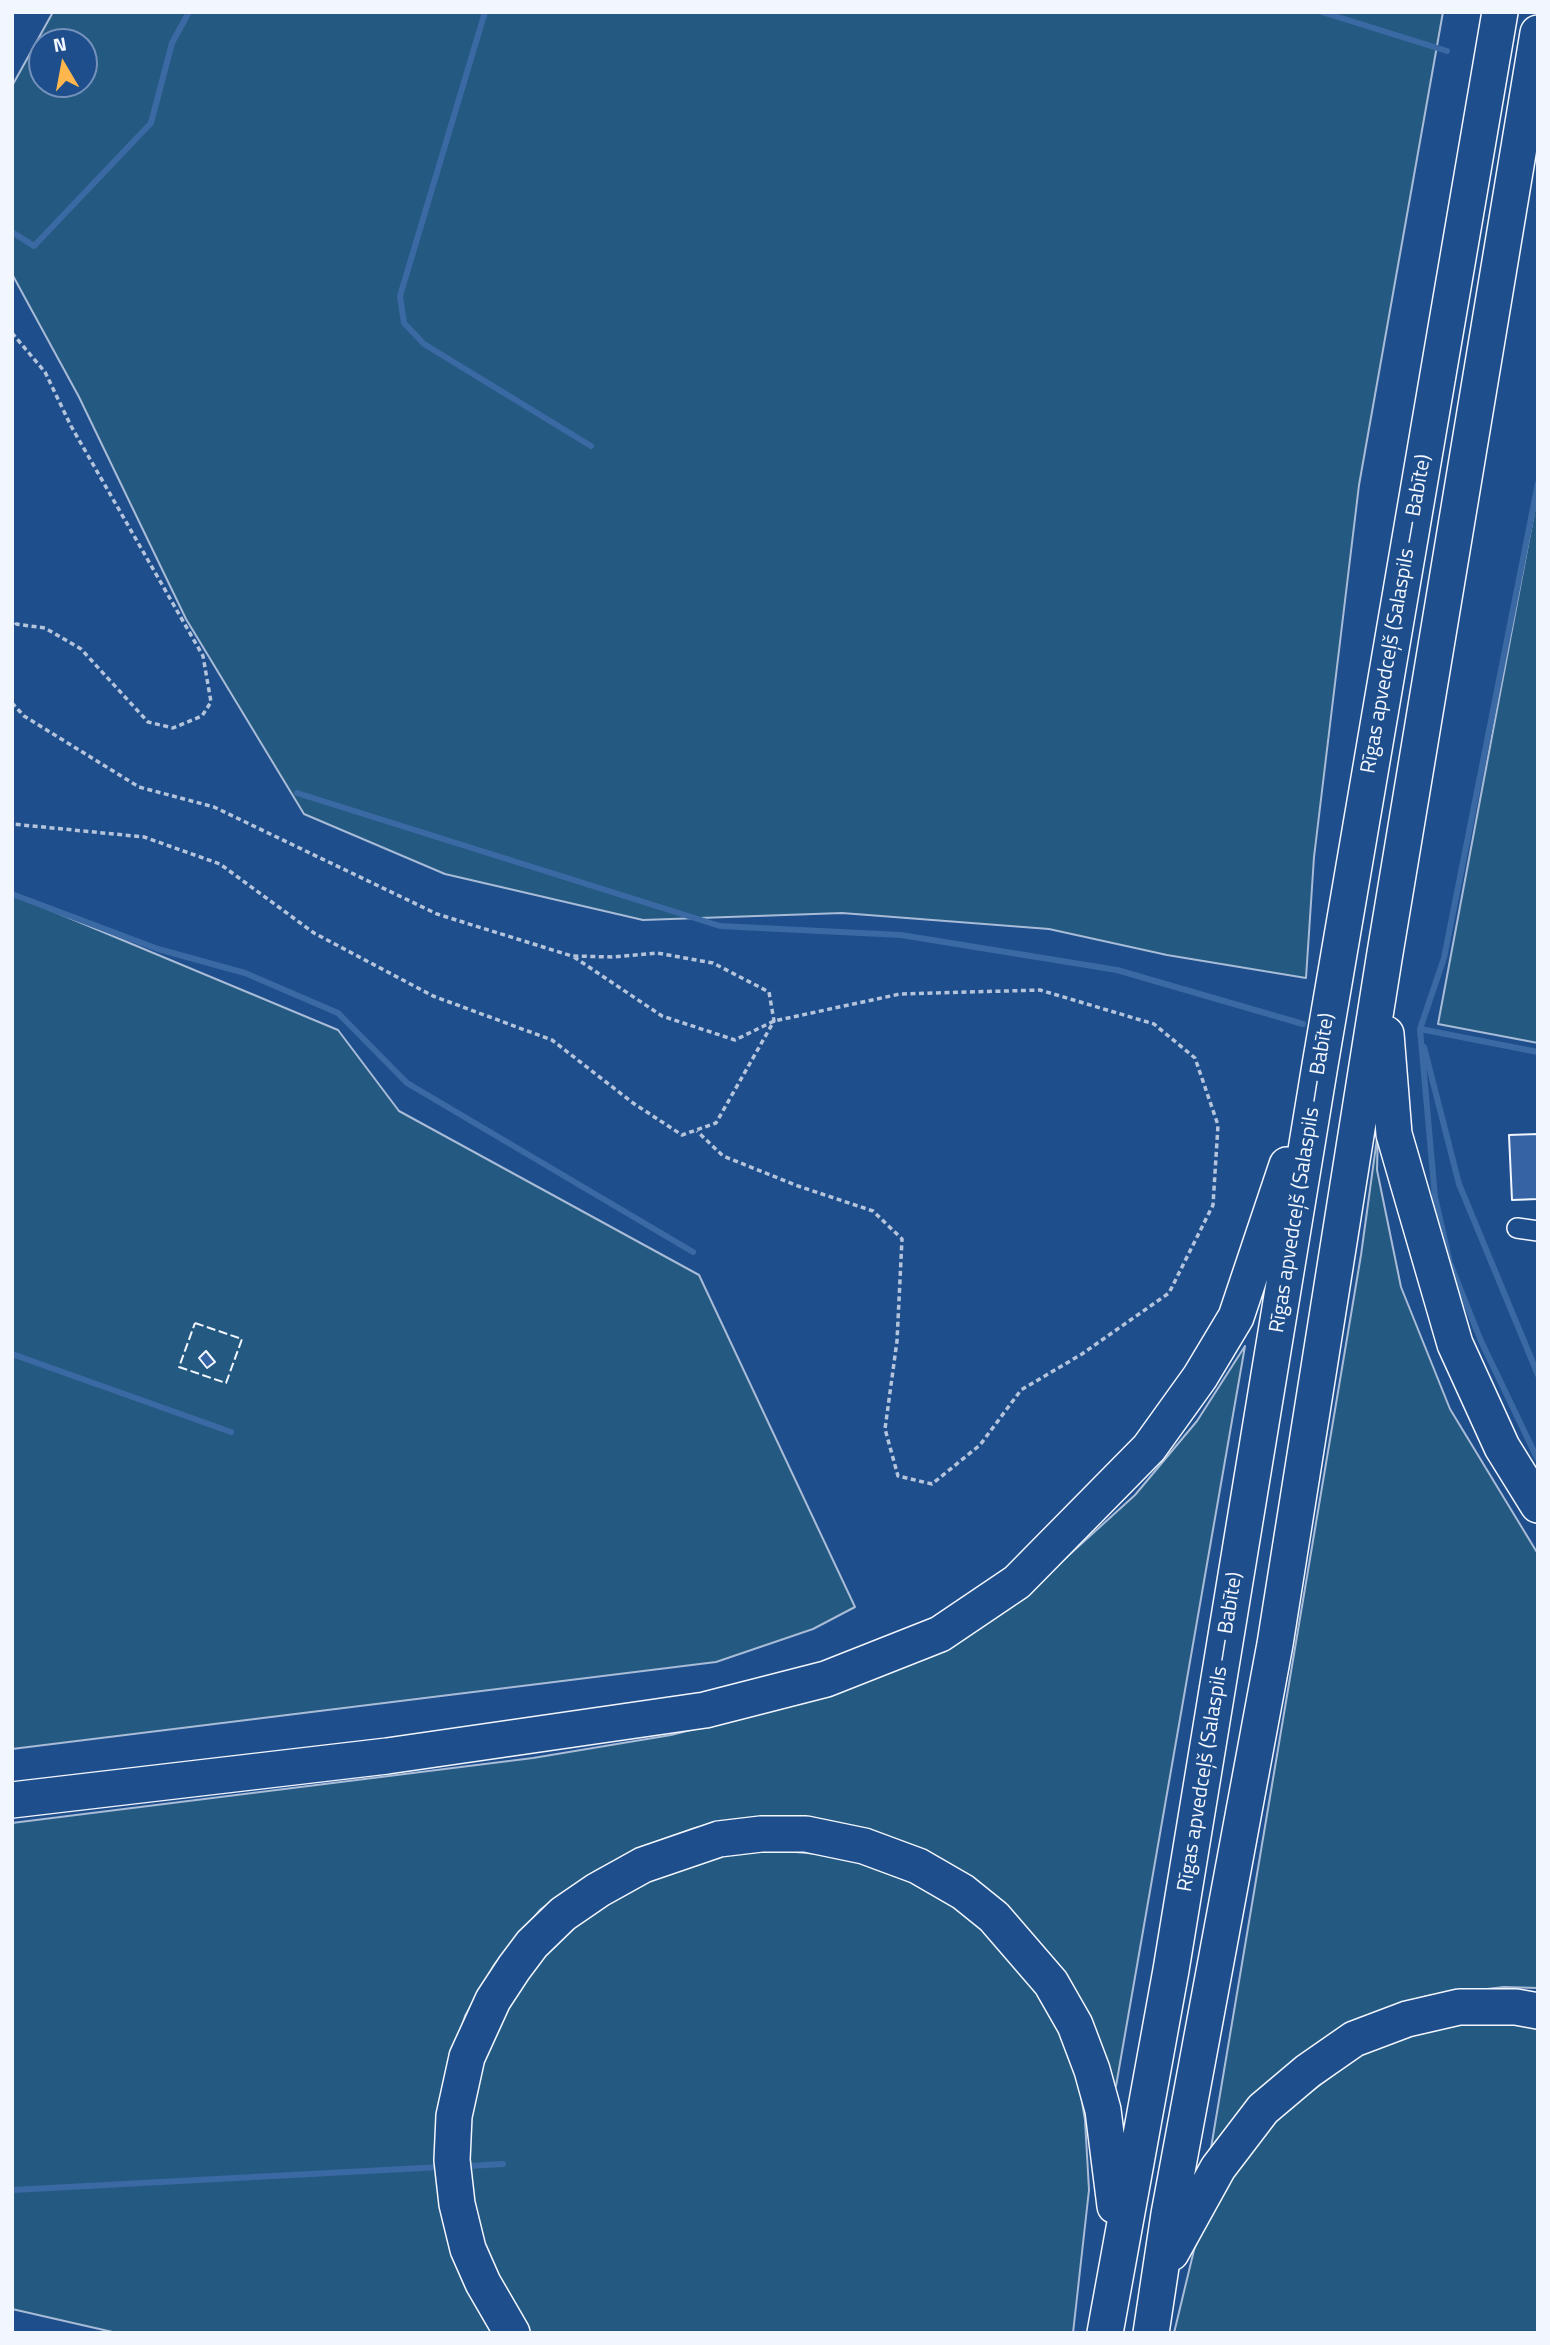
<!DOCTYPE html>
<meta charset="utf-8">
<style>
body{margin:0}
#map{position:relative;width:1550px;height:2345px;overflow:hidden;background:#1f4e8c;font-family:"Titillium Web",sans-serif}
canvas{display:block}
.frame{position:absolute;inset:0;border:14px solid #f2f6ff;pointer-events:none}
.north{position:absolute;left:28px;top:28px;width:70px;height:70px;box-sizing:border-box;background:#1f4e8c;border:2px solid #7391ba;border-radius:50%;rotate:350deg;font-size:19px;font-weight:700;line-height:28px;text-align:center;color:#f2f6ff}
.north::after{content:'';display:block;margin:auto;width:24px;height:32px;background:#ffb74d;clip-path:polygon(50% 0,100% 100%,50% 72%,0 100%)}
</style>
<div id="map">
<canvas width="1550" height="2345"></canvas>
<div class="frame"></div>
<div class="north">N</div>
</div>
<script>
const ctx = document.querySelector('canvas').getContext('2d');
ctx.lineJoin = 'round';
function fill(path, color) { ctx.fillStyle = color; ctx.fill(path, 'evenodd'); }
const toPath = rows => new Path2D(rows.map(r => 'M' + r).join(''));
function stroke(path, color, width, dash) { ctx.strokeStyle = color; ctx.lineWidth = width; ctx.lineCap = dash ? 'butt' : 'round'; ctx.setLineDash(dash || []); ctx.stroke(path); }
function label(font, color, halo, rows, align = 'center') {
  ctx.font = font + ' "Titillium Web",sans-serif'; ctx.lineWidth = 5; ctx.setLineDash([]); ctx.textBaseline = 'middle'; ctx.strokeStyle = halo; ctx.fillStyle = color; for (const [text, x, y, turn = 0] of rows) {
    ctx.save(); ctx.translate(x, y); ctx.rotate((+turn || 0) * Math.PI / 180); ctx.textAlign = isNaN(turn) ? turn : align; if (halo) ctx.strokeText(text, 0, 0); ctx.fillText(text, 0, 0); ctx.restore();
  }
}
const green = toPath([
 [53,12,1443,12,1359,485,1314,857,1306,978,1167,955,1049,929,842,913,643,920,445,874,304,814,186,619,79,397,12,274,12,86,53,12],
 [84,42,84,84,42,84,42,42,84,42],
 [1538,491,1538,1043,1438,1024,1538,491],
 [12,894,338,1030,399,1111,699,1275,855,1607,813,1629,716,1662,12,1749,12,894],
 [1378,1131,1377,1170,1401,1287,1450,1409,1538,1554,1538,1988,1504,1987,1427,1996,1359,2020,1315,2045,1263,2086,1211,2148,1361,1255,1378,1131],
 [1245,1346,1116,2086,1112,2092,986,1888,738,1819,695,1828,641,1847,594,1872,541,1909,494,1965,465,2016,445,2085,437,2151,444,2226,473,2300,495,2333,117,2333,12,2309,12,1823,533,1758,671,1735,817,1698,1025,1595,1135,1495,1197,1421,1245,1346],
 [774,1850,839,1856,881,1866,973,1915,1052,2011,1076,2065,1085,2120,1089,2190,1073,2333,529,2333,499,2283,482,2241,469,2189,469,2130,483,2059,524,1978,559,1939,603,1905,648,1879,705,1858,774,1850],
 [1510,2017,1538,2023,1538,2333,1174,2333,1194,2250,1224,2175,1276,2118,1361,2054,1419,2031,1510,2017]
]);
fill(green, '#245a82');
stroke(green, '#a8bbd7', 2);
stroke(toPath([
 [485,12,400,296,404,323,424,344,591,446],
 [1322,12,1447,51],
 [12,232,34,246,151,123,172,43,189,12],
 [1538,483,1444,958,1420,1029,1435,1197,1450,1263,1481,1341,1538,1460],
 [297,793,720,926,901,935,1117,970,1303,1024],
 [12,894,158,949,245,973,338,1013,407,1083,693,1252],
 [1420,1029,1538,1052],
 [1424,1047,1459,1184,1538,1375],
 [12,1354,231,1432],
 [469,2166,503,2164],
 [12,2190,441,2167]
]), '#3b69a3', 6);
const building = toPath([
 [1538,1134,1538,1199,1512,1200,1509,1135,1538,1134],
 [206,1351,215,1362,207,1368,199,1358,206,1351]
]);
fill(building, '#3563a3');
stroke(building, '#f2f6ff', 2);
const street = toPath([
 [1517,1228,1538,1231]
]);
const highway = toPath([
 [1386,1034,1394,1134,1455,1344,1502,1447,1538,1505],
 [12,1800,387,1756,705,1710,826,1679,940,1634,1017,1582,1149,1448,1200,1377,1236,1317,1287,1165],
 [1171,2253,1218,2168,1263,2109,1308,2071,1354,2039,1407,2019,1459,2007,1516,2007,1538,2011],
 [512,2333,483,2283,468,2249,457,2204,452,2160,454,2116,467,2057,493,2000,514,1968,532,1944,563,1914,598,1890,643,1865,719,1839,761,1834,806,1834,864,1846,918,1866,963,1892,994,1917,1051,1983,1075,2025,1092,2070,1103,2110,1115,2206],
 [1105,2333,1171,1970,1320,1065,1500,12],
 [1151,2333,1169,2214,1275,1644,1384,959,1538,33]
]);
stroke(street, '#f2f6ff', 22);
stroke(highway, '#f2f6ff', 38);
stroke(toPath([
 [12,333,45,372,71,426,203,656,211,702,202,716,173,728,148,722,81,649,45,628,16,624,12,628],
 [12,703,24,716,139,787,214,807,437,914,572,956,613,957,657,953,713,963,769,992,774,1021,716,1123,682,1135,633,1103,552,1040,433,996,314,933,220,864,144,837,12,824],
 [574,957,662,1016,735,1040,774,1021,900,994,1040,990,1154,1024,1195,1058,1218,1125,1213,1205,1169,1293,1082,1354,1021,1390,980,1445,932,1484,898,1476,885,1429,897,1341,902,1239,873,1211,798,1186,723,1156,697,1131]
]), '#b3c4dc', 3.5, [5, 3.5]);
stroke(street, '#1f4e8c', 19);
stroke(highway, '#1f4e8c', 35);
stroke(toPath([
 [195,1323,242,1339,226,1383,179,1367,195,1323]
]), '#f2f6ff', 2, [9, 3.5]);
label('21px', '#f2f6ff', '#1f4e8c', [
 ["Rīgas apvedceļš (Salaspils — Babīte)",1397,614,-80],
 ["Rīgas apvedceļš (Salaspils — Babīte)",1303,1173,-81],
 ["Rīgas apvedceļš (Salaspils — Babīte)",1211,1732,-81]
]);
</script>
